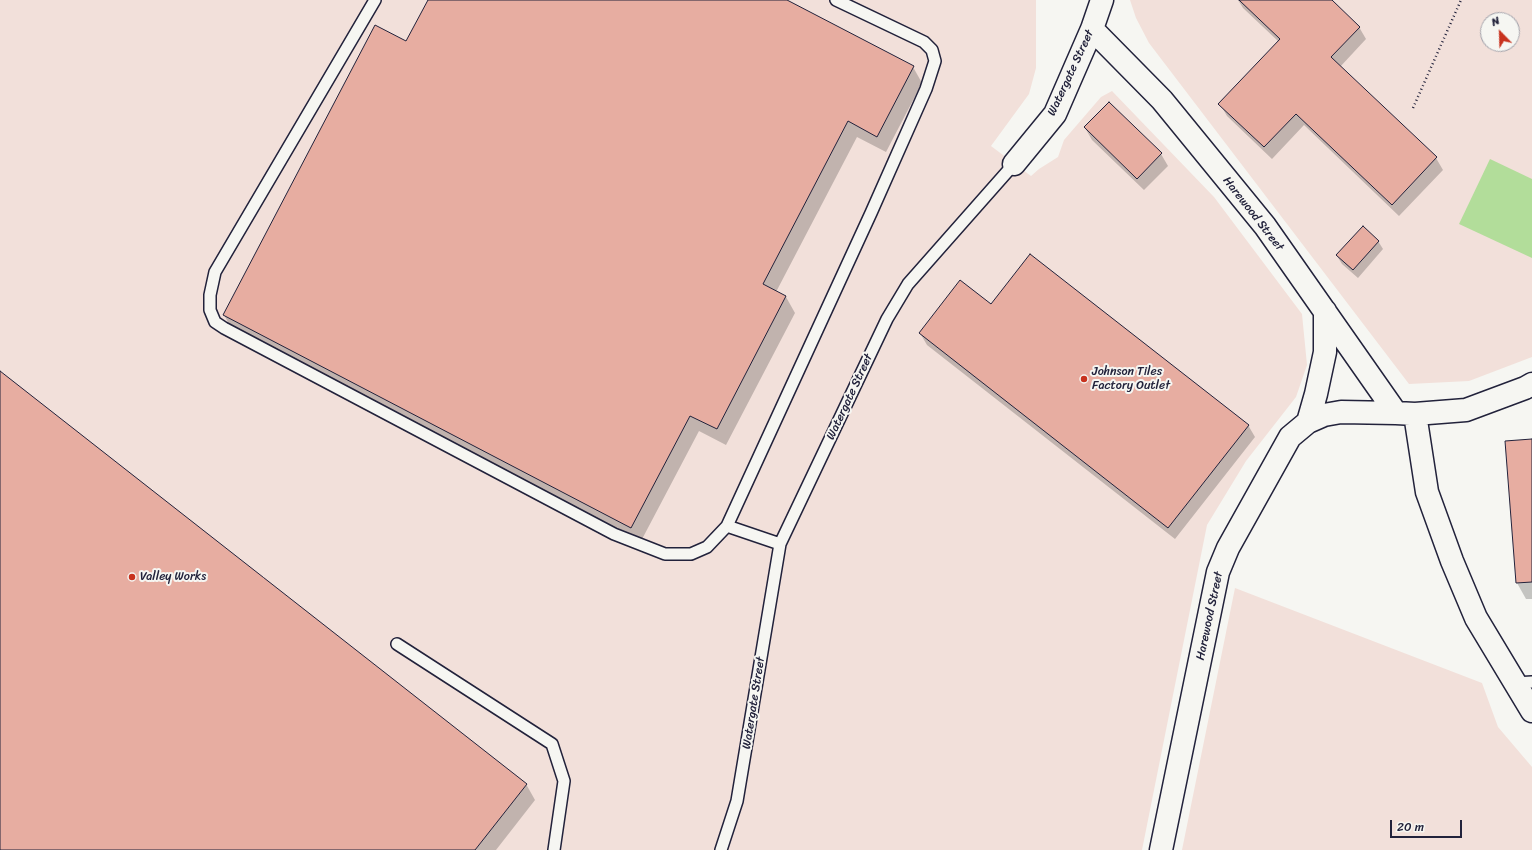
<!DOCTYPE html>
<style>
body{margin:0}
#map{position:relative;width:1532px;height:850px;overflow:hidden;background:#f6f6f2;font-family:Sriracha,sans-serif}
canvas{display:block}
.north{position:absolute;left:1480px;top:12px;width:40px;height:40px;box-sizing:border-box;background:#f6f6f2;border:1px solid #a1a1a9;border-radius:50%;rotate:337deg;font-size:11px;font-weight:700;line-height:16px;text-align:center;color:#22223b}
.north::after{content:'';display:block;margin:auto;width:14px;height:18px;background:#c8321e;clip-path:polygon(50% 0,100% 100%,50% 72%,0 100%)}
.scale{position:absolute;left:1390px;top:820px;width:72px;height:18px;box-sizing:border-box;border:2px solid #22223b;border-top:0;padding-left:5px;font-size:12px;line-height:14px;white-space:nowrap;color:#22223b;-webkit-text-stroke:3px #f6f6f2;paint-order:stroke}
</style>
<div id="map">
<canvas width="1532" height="850"></canvas>
<div class="north">N</div>
<div class="scale">20 m</div>
</div>
<script>
const ctx = document.querySelector('canvas').getContext('2d');
ctx.lineJoin = 'round';
function fill(path, color) { ctx.fillStyle = color; ctx.fill(path, 'evenodd'); }
const toPath = rows => new Path2D(rows.map(r => 'M' + r).join(''));
function stroke(path, color, width, dash) { ctx.strokeStyle = color; ctx.lineWidth = width; ctx.lineCap = dash ? 'butt' : 'round'; ctx.setLineDash(dash || []); ctx.stroke(path); }
function label(font, color, halo, rows, align = 'center') {
  ctx.font = font + ' Sriracha,sans-serif'; ctx.lineWidth = 4; ctx.setLineDash([]); ctx.textBaseline = 'middle'; ctx.strokeStyle = halo; ctx.fillStyle = color; for (const [text, x, y, turn = 0] of rows) {
    ctx.save(); ctx.translate(x, y); ctx.rotate((+turn || 0) * Math.PI / 180); ctx.textAlign = isNaN(turn) ? turn : align; if (halo) ctx.strokeText(text, 0, 0); ctx.fillText(text, 0, 0); ctx.restore();
  }
}
fill(toPath([
 [0,0,1036,0,1036,68,1029,94,991,146,1031,176,1039,169,1058,157,1064,140,1101,97,1112,91,1214,197,1302,314,1307,365,1296,397,1246,461,1207,525,1142,850,0,850],
 [1130,0,1532,0,1532,357,1469,381,1409,384,1149,43,1136,18],
 [1488,20,1512,20,1512,44,1488,44],
 [1235,588,1482,683,1498,727,1532,767,1532,850,1182,850]
]), '#f2e0da');
fill(toPath([
 [1490,159,1532,179,1532,258,1459,224]
]), '#b2dd9a');
fill(toPath([
 [429,0,785,0,913,67,922,83,886,152,857,137,776,292,786,297,795,313,726,445,699,431,640,543,233,331,224,315,406,43],
 [1238,0,1331,0,1359,27,1366,39,1340,67,1436,158,1443,170,1399,216,1304,125,1272,159,1227,116,1220,104,1279,42,1243,8],
 [1109,103,1161,154,1168,166,1144,190,1092,140,1085,128],
 [1378,241,1383,249,1358,278,1342,264,1337,256],
 [920,333,1248,425,1255,437,1175,539,927,345],
 [0,372,526,784,535,800,496,850,0,850],
 [1532,440,1532,599,1526,599,1517,583,1506,441]
]), '#0003');
const building = toPath([
 [428,0,787,0,914,66,877,137,848,121,763,284,786,296,717,429,690,416,631,528,223,315,375,25,406,41,428,0],
 [1239,0,1332,0,1360,27,1331,57,1437,157,1392,205,1296,114,1264,147,1218,104,1280,39,1239,0],
 [1109,102,1162,153,1137,179,1084,127,1109,102],
 [1363,226,1379,241,1353,270,1336,255,1363,226],
 [1030,254,1249,425,1168,528,919,333,960,280,991,304,1030,254],
 [0,371,527,784,475,850,0,850,0,371],
 [1532,439,1532,582,1516,583,1505,441,1532,439]
]);
fill(building, '#e7ada1');
stroke(building, '#22223b', 1);
const lane = toPath([
 [375,0,215,272,210,295,210,310,215,322,224,328,614,534,665,554,691,554,707,547,727,526,871,213,926,89,935,61,932,50,924,42,836,0],
 [727,526,780,544],
 [397,644,552,744,564,781,554,850],
 [1515,683,1532,682],
 [721,850,737,801,780,544,887,319,908,284,1014,164]
]);
const street = toPath([
 [1092,29,1162,100,1265,226,1396,413],
 [1014,164,1055,114,1092,29,1102,0],
 [1415,414,1427,492,1452,561,1476,618,1532,711],
 [1308,422,1316,394,1325,352,1325,311],
 [1161,850,1218,572,1228,548,1290,437,1308,422,1324,415,1341,412,1396,413,1415,414,1466,410,1525,388,1532,384]
]);
stroke(lane, '#22223b', 14);
stroke(street, '#22223b', 25);
stroke(toPath([
 [1413,108,1461,0]
]), '#22223b', 2.5, [1, 3]);
stroke(lane, '#f6f6f2', 11);
stroke(street, '#f6f6f2', 22);
for (const [x, y, r, color] of [
 [1084,379,4,"#c8321e"],
 [132,577,4,"#c8321e"]
]) { const dot = new Path2D(); dot.arc(x, y, r, 0, 2 * Math.PI); ctx.fillStyle = color; ctx.fill(dot); stroke(dot, '#f6f6f2', 1.5); }
label('12px', '#22223b', '#f6f6f2', [
 ["Watergate Street",1071,73,-65],
 ["Harewood Street",1253,214,52],
 ["Watergate Street",850,397,-65],
 ["Harewood Street",1210,616,-78],
 ["Watergate Street",754,703,-81]
]);
label('12px', '#22223b', '#f6f6f2', [
 ["Johnson Tiles",1092,372],
 ["Factory Outlet",1092,386],
 ["Valley Works",140,577]
], 'left');
</script>
